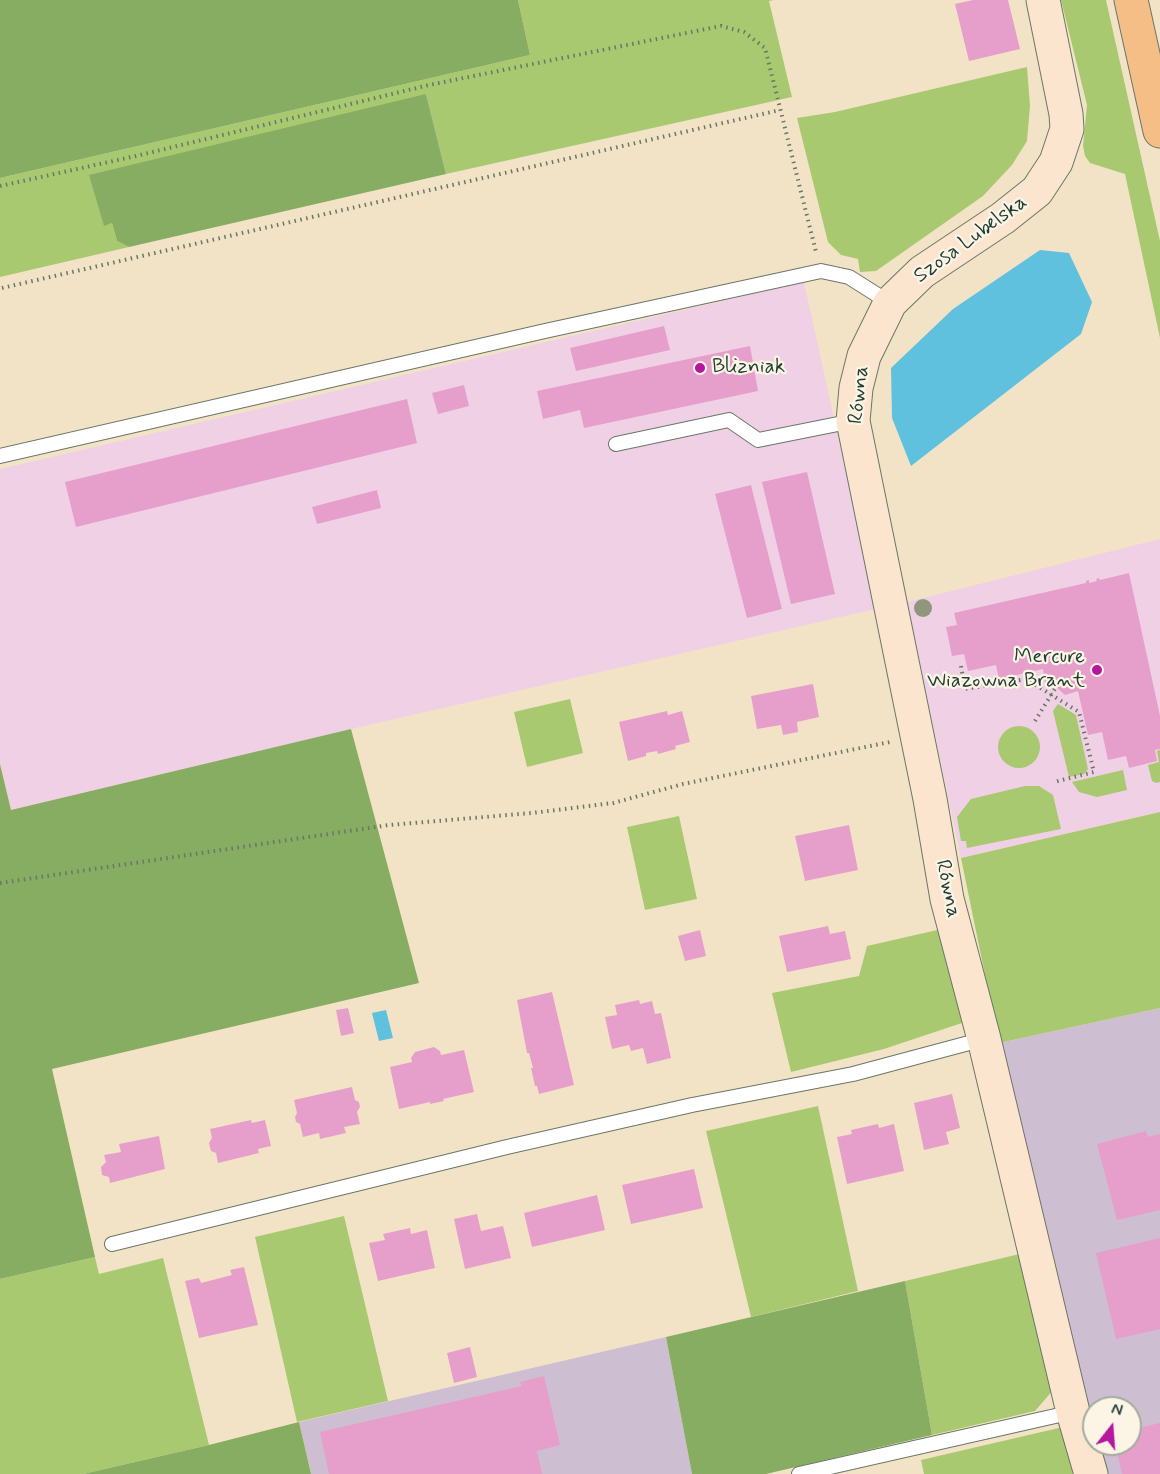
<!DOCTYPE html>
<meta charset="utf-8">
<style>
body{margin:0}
#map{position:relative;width:1160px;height:1474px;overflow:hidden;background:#f3e3c6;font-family:Mynerve,sans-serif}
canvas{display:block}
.north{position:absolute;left:1082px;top:1396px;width:60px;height:60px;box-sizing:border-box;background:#fcf5e5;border:2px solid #a4ab9e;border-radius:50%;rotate:17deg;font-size:16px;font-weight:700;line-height:24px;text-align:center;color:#1f3d34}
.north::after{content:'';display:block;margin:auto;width:21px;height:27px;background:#b5179e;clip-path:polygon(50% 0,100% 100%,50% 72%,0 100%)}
</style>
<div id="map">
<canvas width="1160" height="1474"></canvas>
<div class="north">N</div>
</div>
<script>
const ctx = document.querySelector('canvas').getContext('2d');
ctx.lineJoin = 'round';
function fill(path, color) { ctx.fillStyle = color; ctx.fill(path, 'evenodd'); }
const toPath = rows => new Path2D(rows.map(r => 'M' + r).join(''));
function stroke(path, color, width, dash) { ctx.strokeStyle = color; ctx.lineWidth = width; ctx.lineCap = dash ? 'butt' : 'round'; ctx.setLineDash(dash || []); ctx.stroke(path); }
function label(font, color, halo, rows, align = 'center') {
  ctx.font = font + ' Mynerve,sans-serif'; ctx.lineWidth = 4.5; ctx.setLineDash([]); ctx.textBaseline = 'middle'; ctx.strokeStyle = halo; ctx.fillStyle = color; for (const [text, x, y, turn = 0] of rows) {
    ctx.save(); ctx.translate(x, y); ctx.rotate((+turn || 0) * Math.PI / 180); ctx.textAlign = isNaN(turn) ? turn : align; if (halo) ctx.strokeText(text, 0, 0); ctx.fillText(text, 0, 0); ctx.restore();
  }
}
fill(toPath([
 [804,282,876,609,351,729,11,810,0,764,0,469],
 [1160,539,1160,812,961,858,907,602]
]), '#f0d0e4');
fill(toPath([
 [1160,1008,1160,1474,1106,1474,1098,1444,1130,1444,1130,1408,1094,1408,1094,1429,999,1043],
 [666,1337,692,1474,311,1474,299,1422]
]), '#cebed1');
fill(toPath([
 [518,0,774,0,769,1,792,97,446,174,426,94,104,225,112,223,117,241,129,247,0,277,0,178,530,55],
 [1061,0,1106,0,1160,241,1160,338,1125,174,1090,163,1085,156,1083,146,1087,105],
 [1027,67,1030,106,1027,141,1012,165,983,196,876,271,860,272,858,259,841,255,828,242,797,118,835,112],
 [570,699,583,753,527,767,514,712],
 [1058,704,1076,715,1088,769,1084,774,1069,777,1053,711],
 '998 747a21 21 0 1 1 42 0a21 21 0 1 1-42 0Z',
 [1160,750,1160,782,1156,783,1152,781,1148,765,1159,762,1157,751],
 [1123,770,1127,790,1097,797,1079,792,1072,782],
 [1025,786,1039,786,1053,795,1061,829,967,848,966,841,961,841,957,817,971,799],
 [1160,812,1160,1008,999,1043,961,858],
 [679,816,697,899,645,910,627,827],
 [946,928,968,1021,884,1049,791,1072,772,993,859,976,867,946],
 [818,1106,858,1291,751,1317,706,1131],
 [344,1216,388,1401,297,1422,255,1237],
 [1024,1253,1054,1389,1035,1411,932,1435,905,1281],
 [95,1257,99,1274,163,1258,209,1445,83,1474,0,1474,0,1279],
 [1063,1427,1073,1474,924,1474,921,1460]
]), '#a9c970');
fill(toPath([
 [0,0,518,0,530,55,0,178],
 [426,94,446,174,129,247,117,241,112,223,104,226,89,175],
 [351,729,419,983,52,1069,95,1257,0,1279,0,764,11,810],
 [905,1281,932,1435,766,1474,692,1474,666,1337],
 [299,1422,311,1474,83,1474,209,1445]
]), '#86ad62');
fill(toPath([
 [1040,250,1069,253,1092,302,1081,334,911,466,892,418,891,368,953,309],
 [386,1010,393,1038,379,1041,372,1013]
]), '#5fc1dd');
fill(toPath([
 [973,0,1008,0,1020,49,969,61,955,4],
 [664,326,670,350,576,371,570,348],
 [750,346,758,391,584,428,580,410,543,419,537,391],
 [464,385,469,406,438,414,432,393],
 [407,399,417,443,76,527,65,482],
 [807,472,835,594,791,604,762,482],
 [751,485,782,609,747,618,715,494],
 [377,490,381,508,317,524,312,507],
 [1129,573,1160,716,1160,749,1155,750,1157,761,1129,768,1126,756,1108,760,1102,732,1088,735,1078,691,1065,695,1056,687,1048,682,1045,683,1043,669,999,679,996,665,968,671,964,654,952,656,946,627,957,625,954,613,1086,583,1086,581,1089,580,1089,583,1097,581,1096,579,1099,578,1100,580],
 [813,684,819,717,797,722,798,732,783,735,781,725,757,729,751,696],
 [667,711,668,715,682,711,690,742,675,746,676,749,658,754,657,751,646,753,646,756,628,761,619,722],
 [849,825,858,870,805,881,795,836],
 [828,926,830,934,845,931,851,959,787,972,779,936],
 [700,930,706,956,685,961,678,936],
 [552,992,574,1085,539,1094,537,1086,535,1086,531,1068,533,1068,529,1053,527,1053,517,1000],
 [639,1000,640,1004,652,1001,655,1014,661,1013,671,1058,647,1064,643,1048,631,1051,629,1045,612,1049,605,1017,617,1015,615,1005],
 [348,1008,354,1033,341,1036,336,1010],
 [434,1047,440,1051,441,1055,464,1050,474,1092,443,1099,444,1101,430,1104,430,1102,399,1109,390,1067,412,1062,411,1058,415,1052],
 [352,1087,355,1100,359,1102,360,1107,357,1112,360,1124,344,1127,346,1133,320,1139,319,1133,303,1137,300,1124,296,1122,295,1117,297,1113,294,1100],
 [952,1094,960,1128,946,1132,949,1144,924,1150,914,1103],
 [251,1120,252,1123,265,1120,271,1146,258,1149,259,1153,218,1163,216,1153,211,1151,209,1143,212,1138,210,1129],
 [878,1124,879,1128,894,1124,904,1171,847,1184,837,1137,852,1134,851,1130],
 [1146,1131,1148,1137,1160,1134,1160,1210,1117,1220,1097,1144],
 [159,1136,165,1169,110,1183,109,1177,102,1175,101,1167,106,1162,104,1155,121,1152,119,1144],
 [694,1169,703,1208,631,1224,622,1185],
 [597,1195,605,1230,532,1247,524,1213],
 [477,1214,481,1231,503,1226,511,1258,465,1269,454,1219],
 [410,1228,411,1234,427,1230,435,1268,378,1281,369,1243,385,1240,383,1234],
 [1160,1238,1160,1329,1116,1339,1096,1253],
 [244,1267,258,1325,199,1338,185,1281,199,1278,201,1283,232,1275,230,1270],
 [470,1347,477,1377,454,1383,447,1353],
 [544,1376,560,1445,537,1451,542,1474,329,1474,320,1432,522,1386,520,1382],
 [1160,1423,1160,1474,1122,1474,1115,1444,1130,1444,1130,1430]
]), '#e69fca');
const lane = toPath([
 [616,444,729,420,758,440,853,421],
 [0,456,545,331,821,271,849,277,890,303],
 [112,1244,507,1147,692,1105,853,1074,984,1039],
 [799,1474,1073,1412]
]);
const secondary = toPath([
 [1043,0,1066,114,1067,129,1056,162,1037,191,1003,218,922,272,890,303,864,356,856,388,853,421,930,799,947,899,984,1039,1073,1412,1091,1474]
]);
const highway = toPath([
 [1131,0,1160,131]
]);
stroke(lane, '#697767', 16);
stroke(secondary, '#697767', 35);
stroke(highway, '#697767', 35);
stroke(toPath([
 [0,186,136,156,429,85,721,26,744,32,765,48,816,252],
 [2,288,780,110],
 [961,666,965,689,1026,679,1079,712,1094,772,1054,782],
 [1035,721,1056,687],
 [0,883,389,825,532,813,613,803,683,784,890,742]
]), '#697767', 4, [1.5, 4.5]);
stroke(lane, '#fff', 14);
stroke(secondary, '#fbe5cf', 33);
stroke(highway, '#f6be87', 33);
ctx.fillStyle = '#8e977c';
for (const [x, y] of [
 [923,608]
]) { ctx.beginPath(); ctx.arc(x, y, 9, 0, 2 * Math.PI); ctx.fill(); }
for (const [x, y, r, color] of [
 [700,368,6,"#b5179e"],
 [1097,670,6,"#b5179e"]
]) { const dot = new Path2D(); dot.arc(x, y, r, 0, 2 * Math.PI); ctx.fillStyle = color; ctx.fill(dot); stroke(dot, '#fcf5e5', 2); }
label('21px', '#1f3d34', '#fcf5e5', [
 ["Szosa Lubelska",971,240,-36],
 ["Równa",860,395,-84],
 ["Równa",947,889,78]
]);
label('21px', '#1f3d34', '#fcf5e5', [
 ["Blizniak",712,368],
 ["Mercure",1085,658,"right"],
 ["Wiazowna Brant",1085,682,"right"]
], 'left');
</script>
